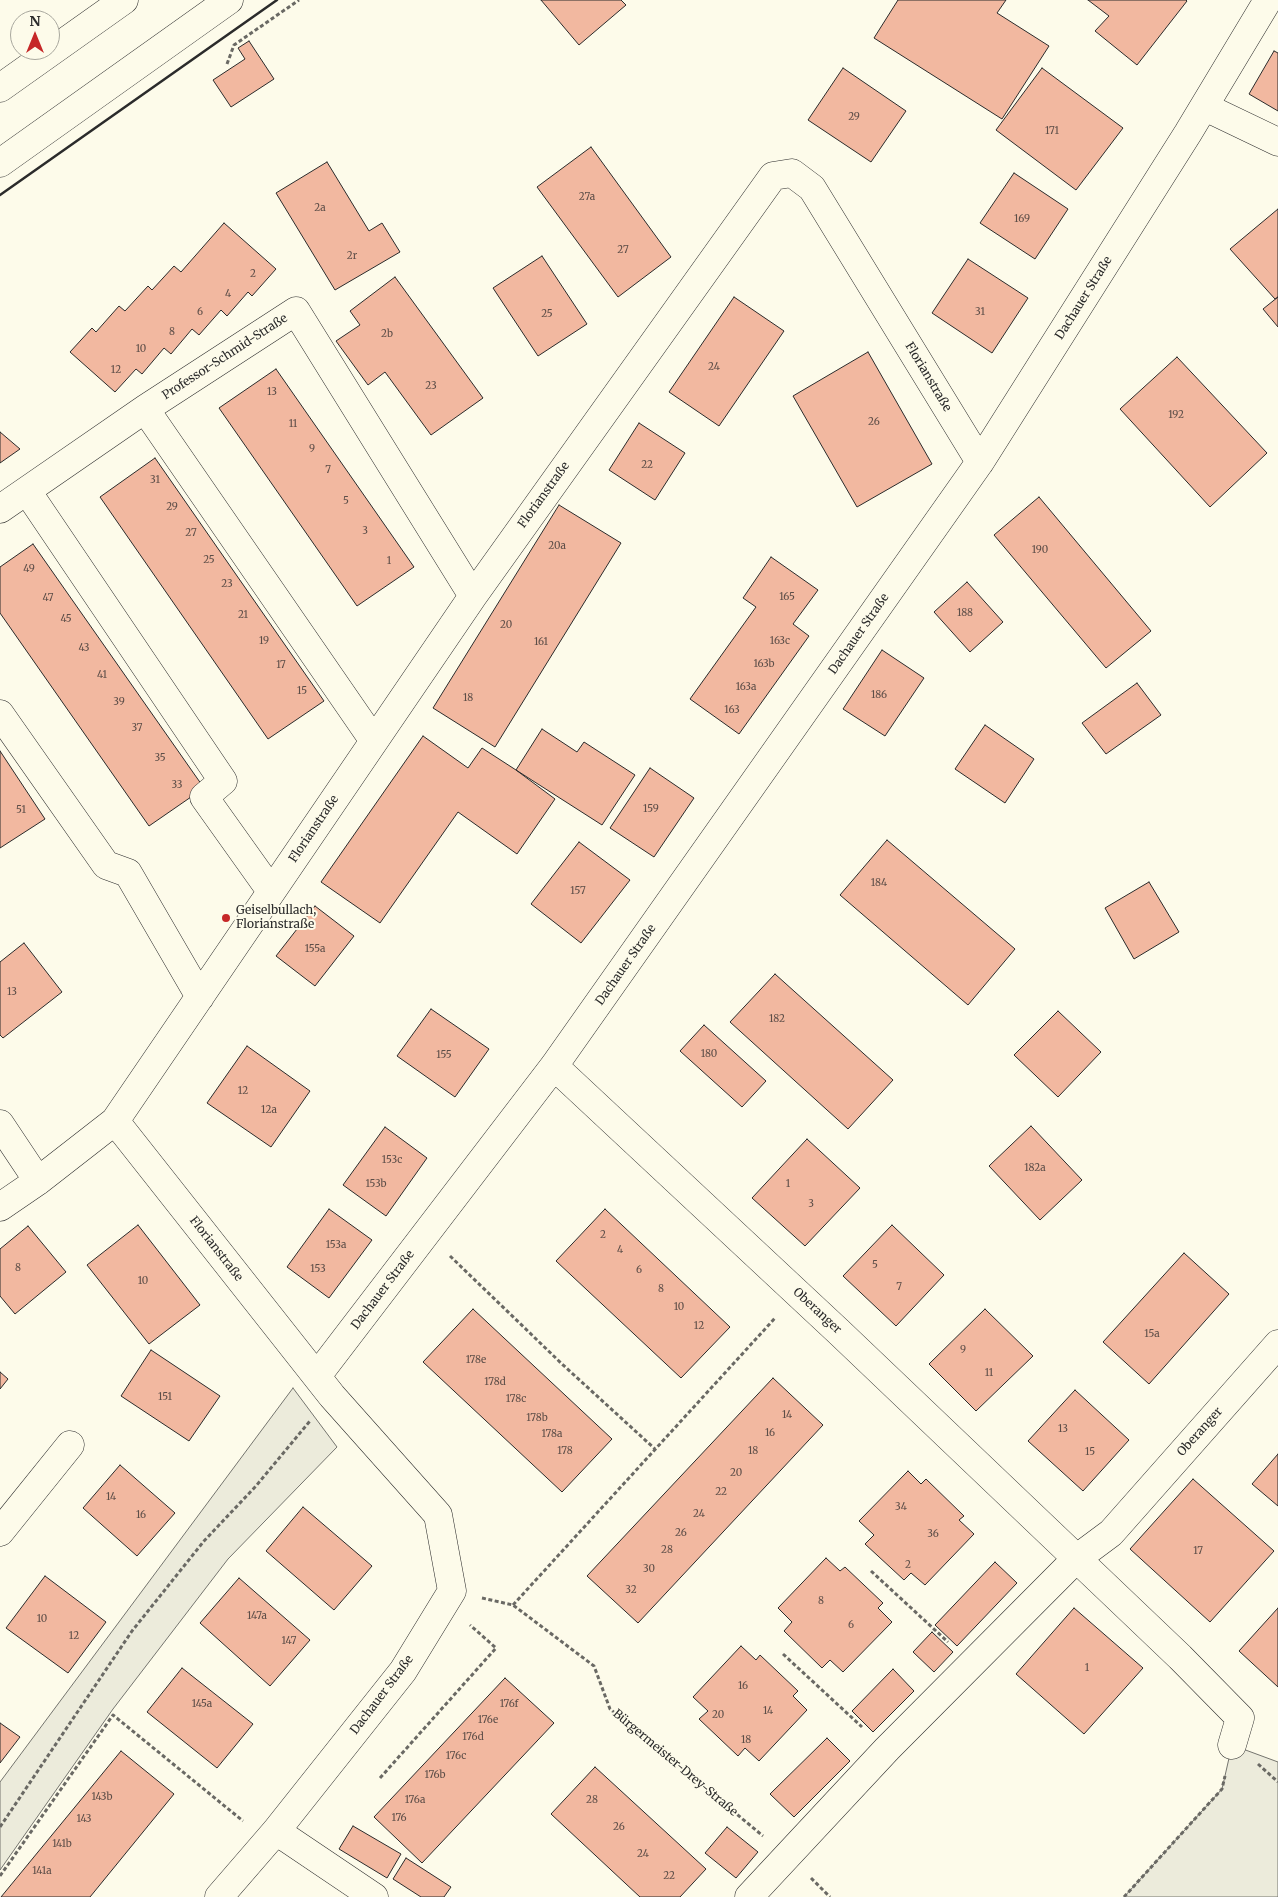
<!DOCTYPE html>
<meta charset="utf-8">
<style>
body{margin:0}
#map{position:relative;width:1278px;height:1897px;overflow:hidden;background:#fdfbea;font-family:Merriweather,serif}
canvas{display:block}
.north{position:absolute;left:10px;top:10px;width:50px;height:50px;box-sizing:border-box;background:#fdfbea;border:1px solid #a9a89e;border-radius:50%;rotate:0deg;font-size:14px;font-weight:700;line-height:20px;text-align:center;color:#2b2b2b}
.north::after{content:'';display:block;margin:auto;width:18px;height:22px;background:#c62828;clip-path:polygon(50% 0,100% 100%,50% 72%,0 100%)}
</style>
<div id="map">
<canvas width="1278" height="1897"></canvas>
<div class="north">N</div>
</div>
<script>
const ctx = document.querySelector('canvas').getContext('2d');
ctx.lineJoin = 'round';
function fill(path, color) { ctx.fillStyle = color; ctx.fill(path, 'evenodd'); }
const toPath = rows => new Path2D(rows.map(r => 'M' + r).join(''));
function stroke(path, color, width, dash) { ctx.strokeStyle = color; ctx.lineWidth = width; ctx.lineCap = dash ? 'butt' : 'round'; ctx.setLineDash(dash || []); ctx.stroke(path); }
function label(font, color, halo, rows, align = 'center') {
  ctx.font = font + ' Merriweather,serif'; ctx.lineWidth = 4; ctx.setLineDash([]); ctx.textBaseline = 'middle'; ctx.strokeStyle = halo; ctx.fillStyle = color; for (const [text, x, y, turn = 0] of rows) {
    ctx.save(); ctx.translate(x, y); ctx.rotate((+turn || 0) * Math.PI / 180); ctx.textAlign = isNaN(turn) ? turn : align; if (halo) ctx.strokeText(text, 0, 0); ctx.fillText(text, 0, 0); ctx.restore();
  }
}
const green = toPath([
 [293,1388,337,1447,228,1559,113,1709,0,1870,0,1782,293,1388],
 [1232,1745,1278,1762,1278,1897,1124,1897,1222,1789,1232,1745]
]);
fill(green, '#ecebdb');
stroke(green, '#74746e', 1);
const building = toPath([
 [541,0,621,0,626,5,579,45,541,0],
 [898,0,1006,0,997,13,1049,46,1002,119,874,38,898,0],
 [1088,0,1186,0,1187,1,1137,65,1095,31,1109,16,1088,0],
 [249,41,274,79,231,107,213,80,245,59,238,48,249,41],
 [1274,51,1278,53,1278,111,1249,94,1274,51],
 [843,68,906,111,871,162,808,120,843,68],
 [1042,68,1123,128,1076,190,996,130,1042,68],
 [591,147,671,257,618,297,537,187,591,147],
 [327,162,369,231,382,223,400,252,335,290,276,193,327,162],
 [1014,173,1068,209,1035,259,980,223,1014,173],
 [1278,209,1278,297,1275,299,1230,249,1278,209],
 [224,223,276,269,252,296,248,292,227,316,221,310,199,335,192,329,171,354,164,348,142,374,136,369,115,392,70,352,92,328,96,332,119,306,125,311,148,286,152,290,174,266,181,272,224,223],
 [542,256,587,324,538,356,493,288,542,256],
 [968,259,1028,298,992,353,932,313,968,259],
 [395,277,483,398,431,435,385,372,368,385,336,341,360,325,350,311,395,277],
 [734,297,784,331,719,426,669,392,734,297],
 [1278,297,1278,327,1263,309,1278,297],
 [868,352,932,464,857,507,793,396,868,352],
 [1177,357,1267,453,1210,507,1120,409,1177,357],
 [276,369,414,567,357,606,219,408,276,369],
 [639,423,685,453,655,500,609,470,639,423],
 [0,432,20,449,0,463,0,432],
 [155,458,324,701,268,739,100,497,155,458],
 [1039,497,1151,631,1106,668,994,535,1039,497],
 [559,505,621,543,495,747,433,708,559,505],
 [33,544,204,788,149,826,0,613,0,567,33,544],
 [771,557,818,590,793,624,809,636,739,734,690,699,756,607,743,598,771,557],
 [967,582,1003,622,970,652,934,612,967,582],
 [882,650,924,678,885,736,843,709,882,650],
 [1137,683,1161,715,1106,754,1082,723,1137,683],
 [985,725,1034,759,1005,803,955,769,985,725],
 [542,729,577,752,584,742,635,775,602,825,516,770,542,729],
 [423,736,468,768,482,748,516,770,555,799,517,854,458,812,380,923,321,882,423,736],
 [0,751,45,819,0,848,0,751],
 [650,768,694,798,654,857,610,828,650,768],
 [887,840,1015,949,968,1005,840,895,887,840],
 [579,842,630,880,581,943,531,904,579,842],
 [1149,882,1179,932,1134,959,1105,908,1149,882],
 [315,906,354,936,315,986,276,956,315,906],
 [24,943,62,992,3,1038,0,1035,0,962,24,943],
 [775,974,893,1080,848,1129,730,1022,775,974],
 [431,1009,489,1049,455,1097,397,1056,431,1009],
 [1058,1011,1101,1052,1058,1097,1014,1055,1058,1011],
 [704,1025,766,1081,742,1107,680,1051,704,1025],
 [247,1046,310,1091,271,1147,207,1103,247,1046],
 [1031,1126,1082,1180,1040,1220,989,1166,1031,1126],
 [385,1127,427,1158,386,1216,343,1185,385,1127],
 [807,1139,860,1188,805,1246,752,1198,807,1139],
 [329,1209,372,1240,329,1298,287,1267,329,1209],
 [605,1209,730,1327,681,1378,556,1261,605,1209],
 [138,1225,200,1305,149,1344,87,1265,138,1225],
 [892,1225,944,1275,896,1326,843,1276,892,1225],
 [28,1226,66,1272,15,1314,0,1296,0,1249,28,1226],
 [1184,1253,1229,1294,1149,1384,1103,1342,1184,1253],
 [473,1309,612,1439,562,1492,423,1362,473,1309],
 [985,1309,1033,1356,976,1411,929,1364,985,1309],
 [151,1350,220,1396,189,1441,121,1396,151,1350],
 [0,1372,8,1379,0,1389,0,1372],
 [773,1378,823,1425,638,1623,587,1576,773,1378],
 [1075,1390,1129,1440,1083,1491,1028,1441,1075,1390],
 [1278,1454,1278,1506,1252,1484,1278,1454],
 [120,1465,175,1513,137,1556,83,1508,120,1465],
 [908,1471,921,1484,926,1479,964,1516,959,1520,974,1534,925,1585,911,1573,904,1580,865,1544,874,1535,859,1521,908,1471],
 [1193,1479,1274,1551,1210,1622,1130,1549,1193,1479],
 [303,1507,372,1566,334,1610,266,1551,303,1507],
 [826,1558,840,1571,845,1567,883,1603,878,1608,892,1622,843,1672,830,1660,822,1668,784,1631,792,1622,778,1608,826,1558],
 [995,1562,1017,1583,957,1646,935,1625,995,1562],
 [45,1576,106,1622,68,1673,6,1628,45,1576],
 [239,1578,310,1640,270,1686,200,1623,239,1578],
 [1074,1608,1143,1668,1084,1734,1016,1674,1074,1608],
 [1278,1608,1278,1687,1239,1651,1278,1608],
 [932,1632,953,1652,934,1672,913,1652,932,1632],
 [741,1646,756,1660,760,1655,798,1691,793,1696,807,1710,759,1761,745,1748,738,1756,699,1719,708,1711,693,1697,741,1646],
 [182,1668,253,1724,217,1768,147,1712,182,1668],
 [893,1669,914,1691,873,1732,852,1711,893,1669],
 [505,1678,554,1723,422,1863,374,1817,505,1678],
 [0,1723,20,1737,0,1763,0,1723],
 [827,1738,850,1761,794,1817,770,1794,827,1738],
 [121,1751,174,1794,90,1897,1,1897,121,1751],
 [595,1767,706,1869,680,1897,640,1897,551,1814,595,1767],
 [353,1826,401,1854,387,1878,339,1849,353,1826],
 [727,1827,758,1852,736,1878,705,1853,727,1827],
 [406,1858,451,1887,444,1897,421,1897,393,1879,406,1858]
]);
fill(building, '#f2b8a0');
stroke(building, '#2b2b2b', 1);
const minor = toPath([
 [1205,107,1278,142],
 [145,409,374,741],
 [27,491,223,781,204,797,271,891],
 [0,509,145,409,296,311,473,596],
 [0,714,106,865,128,873,200,997],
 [554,1066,839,1332,1180,1657,1240,1718,1232,1745],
 [115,1121,332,1396,438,1515,452,1591,403,1671,276,1831,219,1897],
 [0,1124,38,1181],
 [0,1207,38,1181,115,1121,473,596,773,176,792,173,812,188,980,462],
 [317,1376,554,1066,980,462,1188,133,1268,0],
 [0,1532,70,1445],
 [276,1831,374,1897],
 [749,1897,887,1749,1076,1559,1111,1533,1278,1344]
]);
const highway = toPath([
 [0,88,124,0],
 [0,163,229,0]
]);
stroke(minor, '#2b2b2b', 29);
stroke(highway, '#2b2b2b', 29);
stroke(toPath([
 [227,64,234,45,299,0],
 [450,1256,562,1364,655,1449],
 [871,1571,948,1642],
 [482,1598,513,1605,594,1666,610,1709,763,1836],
 [513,1605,776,1317],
 [783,1654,862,1727],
 [1258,1764,1278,1782],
 [380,1778,496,1648,470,1625],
 [0,1827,132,1631,204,1541,256,1486,310,1421],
 [0,1876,113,1715,243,1821],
 [811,1878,830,1897],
 [1124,1897,1222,1789,1225,1776]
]), '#6a6964', 3, [4, 2.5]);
stroke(minor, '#fdfbea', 28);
stroke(highway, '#fdfbea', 28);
stroke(toPath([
 [0,195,277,0]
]), '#2b2b2b', 2.5);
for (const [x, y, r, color] of [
 [226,918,5,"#c62828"]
]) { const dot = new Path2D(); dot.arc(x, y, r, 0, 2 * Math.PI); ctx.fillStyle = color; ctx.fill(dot); stroke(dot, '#fdfbea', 2); }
label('10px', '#5d4e48', null, [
 ["29",854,117],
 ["171",1052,131],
 ["27a",587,197],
 ["2a",320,208],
 ["169",1022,219],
 ["27",623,250],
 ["2r",352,256],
 ["2",253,274],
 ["4",228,294],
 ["6",200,312],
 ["31",980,312],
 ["25",547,314],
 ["8",172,332],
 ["2b",387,334],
 ["10",141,349],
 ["24",714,367],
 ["12",116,370],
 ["23",431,386],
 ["13",272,392],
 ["192",1176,415],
 ["26",874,422],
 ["11",293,424],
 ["9",312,449],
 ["22",647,465],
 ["7",328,470],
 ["31",155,480],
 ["5",346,501],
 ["29",172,507],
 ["3",365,531],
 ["27",191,533],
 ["20a",557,546],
 ["190",1040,550],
 ["25",209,560],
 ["1",389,561],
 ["49",29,569],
 ["23",227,584],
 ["165",787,597],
 ["47",48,598],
 ["188",965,613],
 ["21",243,615],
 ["45",66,619],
 ["20",506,625],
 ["19",264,641],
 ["163c",780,641],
 ["161",541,642],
 ["43",84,648],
 ["163b",764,664],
 ["17",281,665],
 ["41",102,675],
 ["163a",746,687],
 ["15",302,691],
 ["186",879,695],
 ["18",468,698],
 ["39",119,702],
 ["163",732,710],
 ["37",137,728],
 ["35",160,758],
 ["33",177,785],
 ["159",651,809],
 ["51",21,810],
 ["184",879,883],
 ["157",578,891],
 ["155a",315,949],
 ["13",12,992],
 ["182",777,1019],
 ["180",709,1054],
 ["155",444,1055],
 ["12",243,1091],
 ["12a",269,1110],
 ["153c",392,1160],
 ["182a",1035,1168],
 ["153b",376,1184],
 ["1",788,1184],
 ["3",811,1204],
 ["2",603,1235],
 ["153a",336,1245],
 ["4",620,1250],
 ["5",875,1265],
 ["8",18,1268],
 ["153",318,1269],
 ["6",639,1270],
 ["10",143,1281],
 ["7",899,1287],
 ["8",661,1289],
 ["10",679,1307],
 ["12",699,1326],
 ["15a",1152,1334],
 ["9",963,1350],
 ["178e",476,1360],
 ["11",989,1373],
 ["178d",495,1382],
 ["151",165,1397],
 ["178c",516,1399],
 ["14",787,1415],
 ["178b",537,1418],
 ["13",1063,1429],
 ["16",770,1433],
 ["178a",552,1434],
 ["178",565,1451],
 ["18",753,1451],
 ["15",1090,1452],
 ["20",736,1473],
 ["22",721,1492],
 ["14",111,1497],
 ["34",901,1507],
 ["24",699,1514],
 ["16",141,1515],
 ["26",681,1533],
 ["36",933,1534],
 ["28",667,1550],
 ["17",1198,1551],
 ["2",908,1565],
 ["30",649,1569],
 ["32",631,1590],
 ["8",821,1601],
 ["147a",257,1616],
 ["10",42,1619],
 ["6",851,1625],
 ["12",74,1636],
 ["147",289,1641],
 ["1",1087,1668],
 ["16",743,1686],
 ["145a",202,1704],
 ["176f",509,1704],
 ["14",768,1711],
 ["20",718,1715],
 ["176e",488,1720],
 ["176d",473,1737],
 ["18",746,1740],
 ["176c",456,1756],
 ["176b",435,1775],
 ["143b",102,1797],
 ["176a",415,1800],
 ["28",592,1800],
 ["176",399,1818],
 ["143",84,1819],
 ["26",619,1827],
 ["141b",62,1844],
 ["24",643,1854],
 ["141a",42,1871],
 ["22",669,1876]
]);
label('12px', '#2b2b2b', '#fdfbea', [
 ["Dachauer Straße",1084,298,-58],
 ["Professor-Schmid-Straße",225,357,-33],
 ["Florianstraße",928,377,59],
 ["Florianstraße",544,495,-54],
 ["Dachauer Straße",859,634,-55],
 ["Florianstraße",314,829,-56],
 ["Dachauer Straße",626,965,-55],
 ["Florianstraße",216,1249,52],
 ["Dachauer Straße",383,1290,-53],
 ["Oberanger",817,1311,43],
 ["Oberanger",1200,1432,-48],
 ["Dachauer Straße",382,1695,-53],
 ["Bürgermeister-Drey-Straße",675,1763,40]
]);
label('12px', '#2b2b2b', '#fdfbea', [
 ["Geiselbullach,",236,911],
 ["Florianstraße",236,925]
], 'left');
</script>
